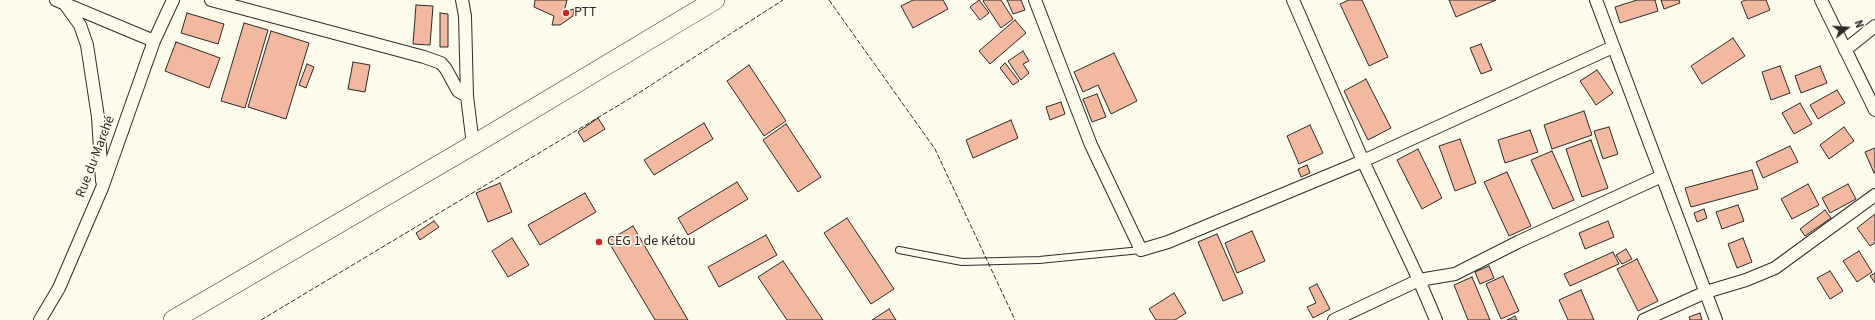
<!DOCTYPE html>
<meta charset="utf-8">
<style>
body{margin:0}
#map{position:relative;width:1875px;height:320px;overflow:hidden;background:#fdfbea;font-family:"Source Sans 3",sans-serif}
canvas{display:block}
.north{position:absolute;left:1827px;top:8px;width:40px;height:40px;-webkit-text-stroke:3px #fdfbea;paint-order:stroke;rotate:72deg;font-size:11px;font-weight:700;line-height:16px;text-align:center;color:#2b2b2b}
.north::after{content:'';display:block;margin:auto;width:14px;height:18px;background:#2b2b2b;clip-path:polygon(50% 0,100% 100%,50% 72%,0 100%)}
</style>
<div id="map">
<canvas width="1875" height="320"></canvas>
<div class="north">N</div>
</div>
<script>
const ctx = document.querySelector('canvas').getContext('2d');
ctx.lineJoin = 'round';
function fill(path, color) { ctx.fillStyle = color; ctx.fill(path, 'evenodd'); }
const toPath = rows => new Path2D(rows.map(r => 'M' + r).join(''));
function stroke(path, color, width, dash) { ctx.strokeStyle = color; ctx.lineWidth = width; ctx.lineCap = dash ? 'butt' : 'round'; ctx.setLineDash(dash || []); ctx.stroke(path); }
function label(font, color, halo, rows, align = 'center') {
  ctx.font = font + ' "Source Sans 3",sans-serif'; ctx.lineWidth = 3; ctx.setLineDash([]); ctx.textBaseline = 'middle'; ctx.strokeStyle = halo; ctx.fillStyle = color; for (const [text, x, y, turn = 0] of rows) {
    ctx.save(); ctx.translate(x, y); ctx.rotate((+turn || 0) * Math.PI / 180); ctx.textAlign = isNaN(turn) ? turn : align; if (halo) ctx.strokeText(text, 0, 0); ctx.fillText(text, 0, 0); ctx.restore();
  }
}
const building = toPath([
 [535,0,567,0,564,12,574,9,573,16,560,25,552,25,554,16,534,7,535,0],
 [913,0,943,0,948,9,913,28,901,6,913,0],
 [979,0,989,13,980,20,970,7,979,0],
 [984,0,1001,0,1013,19,1001,28,983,1,984,0],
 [1007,0,1021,0,1025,10,1013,14,1007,0],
 [1349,0,1362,0,1388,57,1369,66,1340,4,1349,0],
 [1449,0,1496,0,1456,17,1449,0],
 [1637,0,1655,0,1658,11,1620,23,1615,7,1637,0],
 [1661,0,1679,0,1680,3,1664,9,1661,0],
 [1745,0,1766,0,1770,10,1748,19,1741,2,1745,0],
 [416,5,433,6,430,45,413,44,416,5],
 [187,13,224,24,218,44,181,33,187,13],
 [440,13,448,14,448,47,440,47,440,13],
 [1015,20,1026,33,990,64,979,51,1015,20],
 [244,23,268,30,245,108,221,101,244,23],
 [271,31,309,43,286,119,248,107,271,31],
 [1733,38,1745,56,1702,84,1691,66,1733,38],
 [176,42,220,58,209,88,165,71,176,42],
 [1481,44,1492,70,1481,74,1470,48,1481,44],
 [1023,51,1029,61,1023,64,1029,73,1021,80,1008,61,1023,51],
 [1114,53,1137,101,1111,114,1098,85,1083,92,1074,72,1114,53],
 [353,62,370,65,365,92,348,89,353,62],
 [1005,63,1019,81,1013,85,1000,68,1005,63],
 [307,64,314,67,306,88,299,85,307,64],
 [749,65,786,121,764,136,727,81,749,65],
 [1780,66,1790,93,1771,100,1762,72,1780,66],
 [1820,66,1827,83,1801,93,1795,76,1820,66],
 [1597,70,1613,93,1596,105,1580,81,1597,70],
 [1366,79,1391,128,1368,140,1344,91,1366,79],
 [1837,90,1845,103,1818,119,1810,105,1837,90],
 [1097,94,1106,117,1092,122,1083,99,1097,94],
 [1061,102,1065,114,1050,120,1046,107,1061,102],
 [1800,103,1812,124,1794,134,1782,113,1800,103],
 [1584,111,1592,135,1552,149,1544,125,1584,111],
 [598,118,605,129,584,142,578,132,598,118],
 [1011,120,1018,138,973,158,966,140,1011,120],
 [704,123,713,139,654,175,644,160,704,123],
 [786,124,821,177,798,192,763,140,786,124],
 [1310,125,1323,153,1299,164,1287,136,1310,125],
 [1609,127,1618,154,1603,159,1594,131,1609,127],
 [1844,127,1854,141,1829,159,1820,145,1844,127],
 [1530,130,1538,152,1505,163,1498,140,1530,130],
 [1460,139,1476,183,1455,191,1439,146,1460,139],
 [1591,140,1608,188,1582,197,1566,149,1591,140],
 [1790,146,1798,162,1763,178,1756,162,1790,146],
 [1875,148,1875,173,1874,173,1865,152,1875,148],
 [1418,149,1442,198,1422,209,1397,160,1418,149],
 [1552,151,1574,200,1553,209,1531,160,1552,151],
 [1307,165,1310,173,1301,177,1298,169,1307,165],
 [1752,170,1758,189,1691,207,1685,188,1752,170],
 [1507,172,1531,226,1509,236,1484,182,1507,172],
 [737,182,748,199,688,235,678,218,737,182],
 [500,183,512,212,488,222,476,193,500,183],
 [1808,184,1819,205,1792,219,1781,199,1808,184],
 [1848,184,1856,199,1830,213,1822,198,1848,184],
 [585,193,596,212,540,245,528,225,585,193],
 [1738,205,1744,221,1722,229,1716,212,1738,205],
 [1704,209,1707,218,1697,222,1694,213,1704,209],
 [1825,210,1831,218,1805,236,1800,229,1825,210],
 [1875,214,1875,243,1870,246,1857,228,1875,214],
 [847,218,894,289,871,304,824,233,847,218],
 [434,221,439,227,420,240,416,233,434,221],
 [1608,221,1614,237,1585,249,1579,233,1608,221],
 [633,226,688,320,655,320,608,241,633,226],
 [1252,231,1265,261,1237,273,1225,243,1252,231],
 [1217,234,1243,293,1223,301,1198,242,1217,234],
 [766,235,777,255,719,287,708,267,766,235],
 [512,238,529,265,508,277,492,251,512,238],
 [1743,238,1752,262,1737,268,1728,244,1743,238],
 [1626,249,1632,259,1622,264,1616,255,1626,249],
 [1859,251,1872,272,1857,282,1843,261,1859,251],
 [1613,252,1619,264,1570,286,1564,274,1613,252],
 [1637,259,1658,301,1638,311,1617,269,1637,259],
 [783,261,823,320,787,320,758,277,783,261],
 [1489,266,1494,278,1480,284,1475,272,1489,266],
 [1830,271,1843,291,1830,299,1817,278,1830,271],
 [1875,273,1875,283,1870,276,1875,273],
 [1503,276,1519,311,1501,319,1486,284,1503,276],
 [1472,277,1490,320,1468,320,1454,285,1472,277],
 [1317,284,1330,309,1313,318,1307,307,1316,303,1309,288,1317,284],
 [1581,290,1594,320,1568,320,1559,300,1581,290],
 [1174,293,1186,313,1175,320,1156,320,1149,309,1174,293],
 [889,309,896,320,872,320,889,309],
 [1700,313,1702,320,1690,320,1689,317,1700,313],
 [1515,316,1517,320,1507,320,1515,316]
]);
fill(building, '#f2b8a0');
stroke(building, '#2b2b2b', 1);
const service = toPath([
 [899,250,962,262,1039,260,1141,250]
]);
const minor = toPath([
 [56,0,154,41],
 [211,0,424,57,441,63,446,69,458,91,467,96],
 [462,0,465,16,467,96,473,145],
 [1035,0,1091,145,1141,250,1168,242,1363,161,1613,47],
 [1293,0,1363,161,1419,280,1334,320],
 [1596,0,1716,320],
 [1821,0,1875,110],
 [64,3,80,25,87,45,98,117,102,181],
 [1845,50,1875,26],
 [40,320,59,288,102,188,154,41,173,0],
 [1436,320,1419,280,1455,274,1518,242,1662,176],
 [1644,320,1706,292,1746,280,1775,268,1875,195]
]);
const primary = toPath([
 [173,320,473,145,715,0]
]);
stroke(service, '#2b2b2b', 8);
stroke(minor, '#2b2b2b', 14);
stroke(primary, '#2b2b2b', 20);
stroke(service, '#fdfbea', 6);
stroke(minor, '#fdfbea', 12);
stroke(primary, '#fdfbea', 19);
stroke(toPath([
 [829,0,935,149,1015,320],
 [261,320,634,96,783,0]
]), '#2b2b2b', 1, [5, 2]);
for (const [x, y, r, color] of [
 [566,13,4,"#c62828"],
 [599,242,4,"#c62828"]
]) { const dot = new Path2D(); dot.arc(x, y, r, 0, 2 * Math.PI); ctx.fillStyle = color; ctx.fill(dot); stroke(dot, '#fdfbea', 1.5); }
label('14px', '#2b2b2b', '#fdfbea', [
 ["PTT",574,13],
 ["CEG 1 de Kétou",607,242]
], 'left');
label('14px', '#2b2b2b', '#fdfbea', [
 ["Rue du Marché",96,157,-69]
]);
</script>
